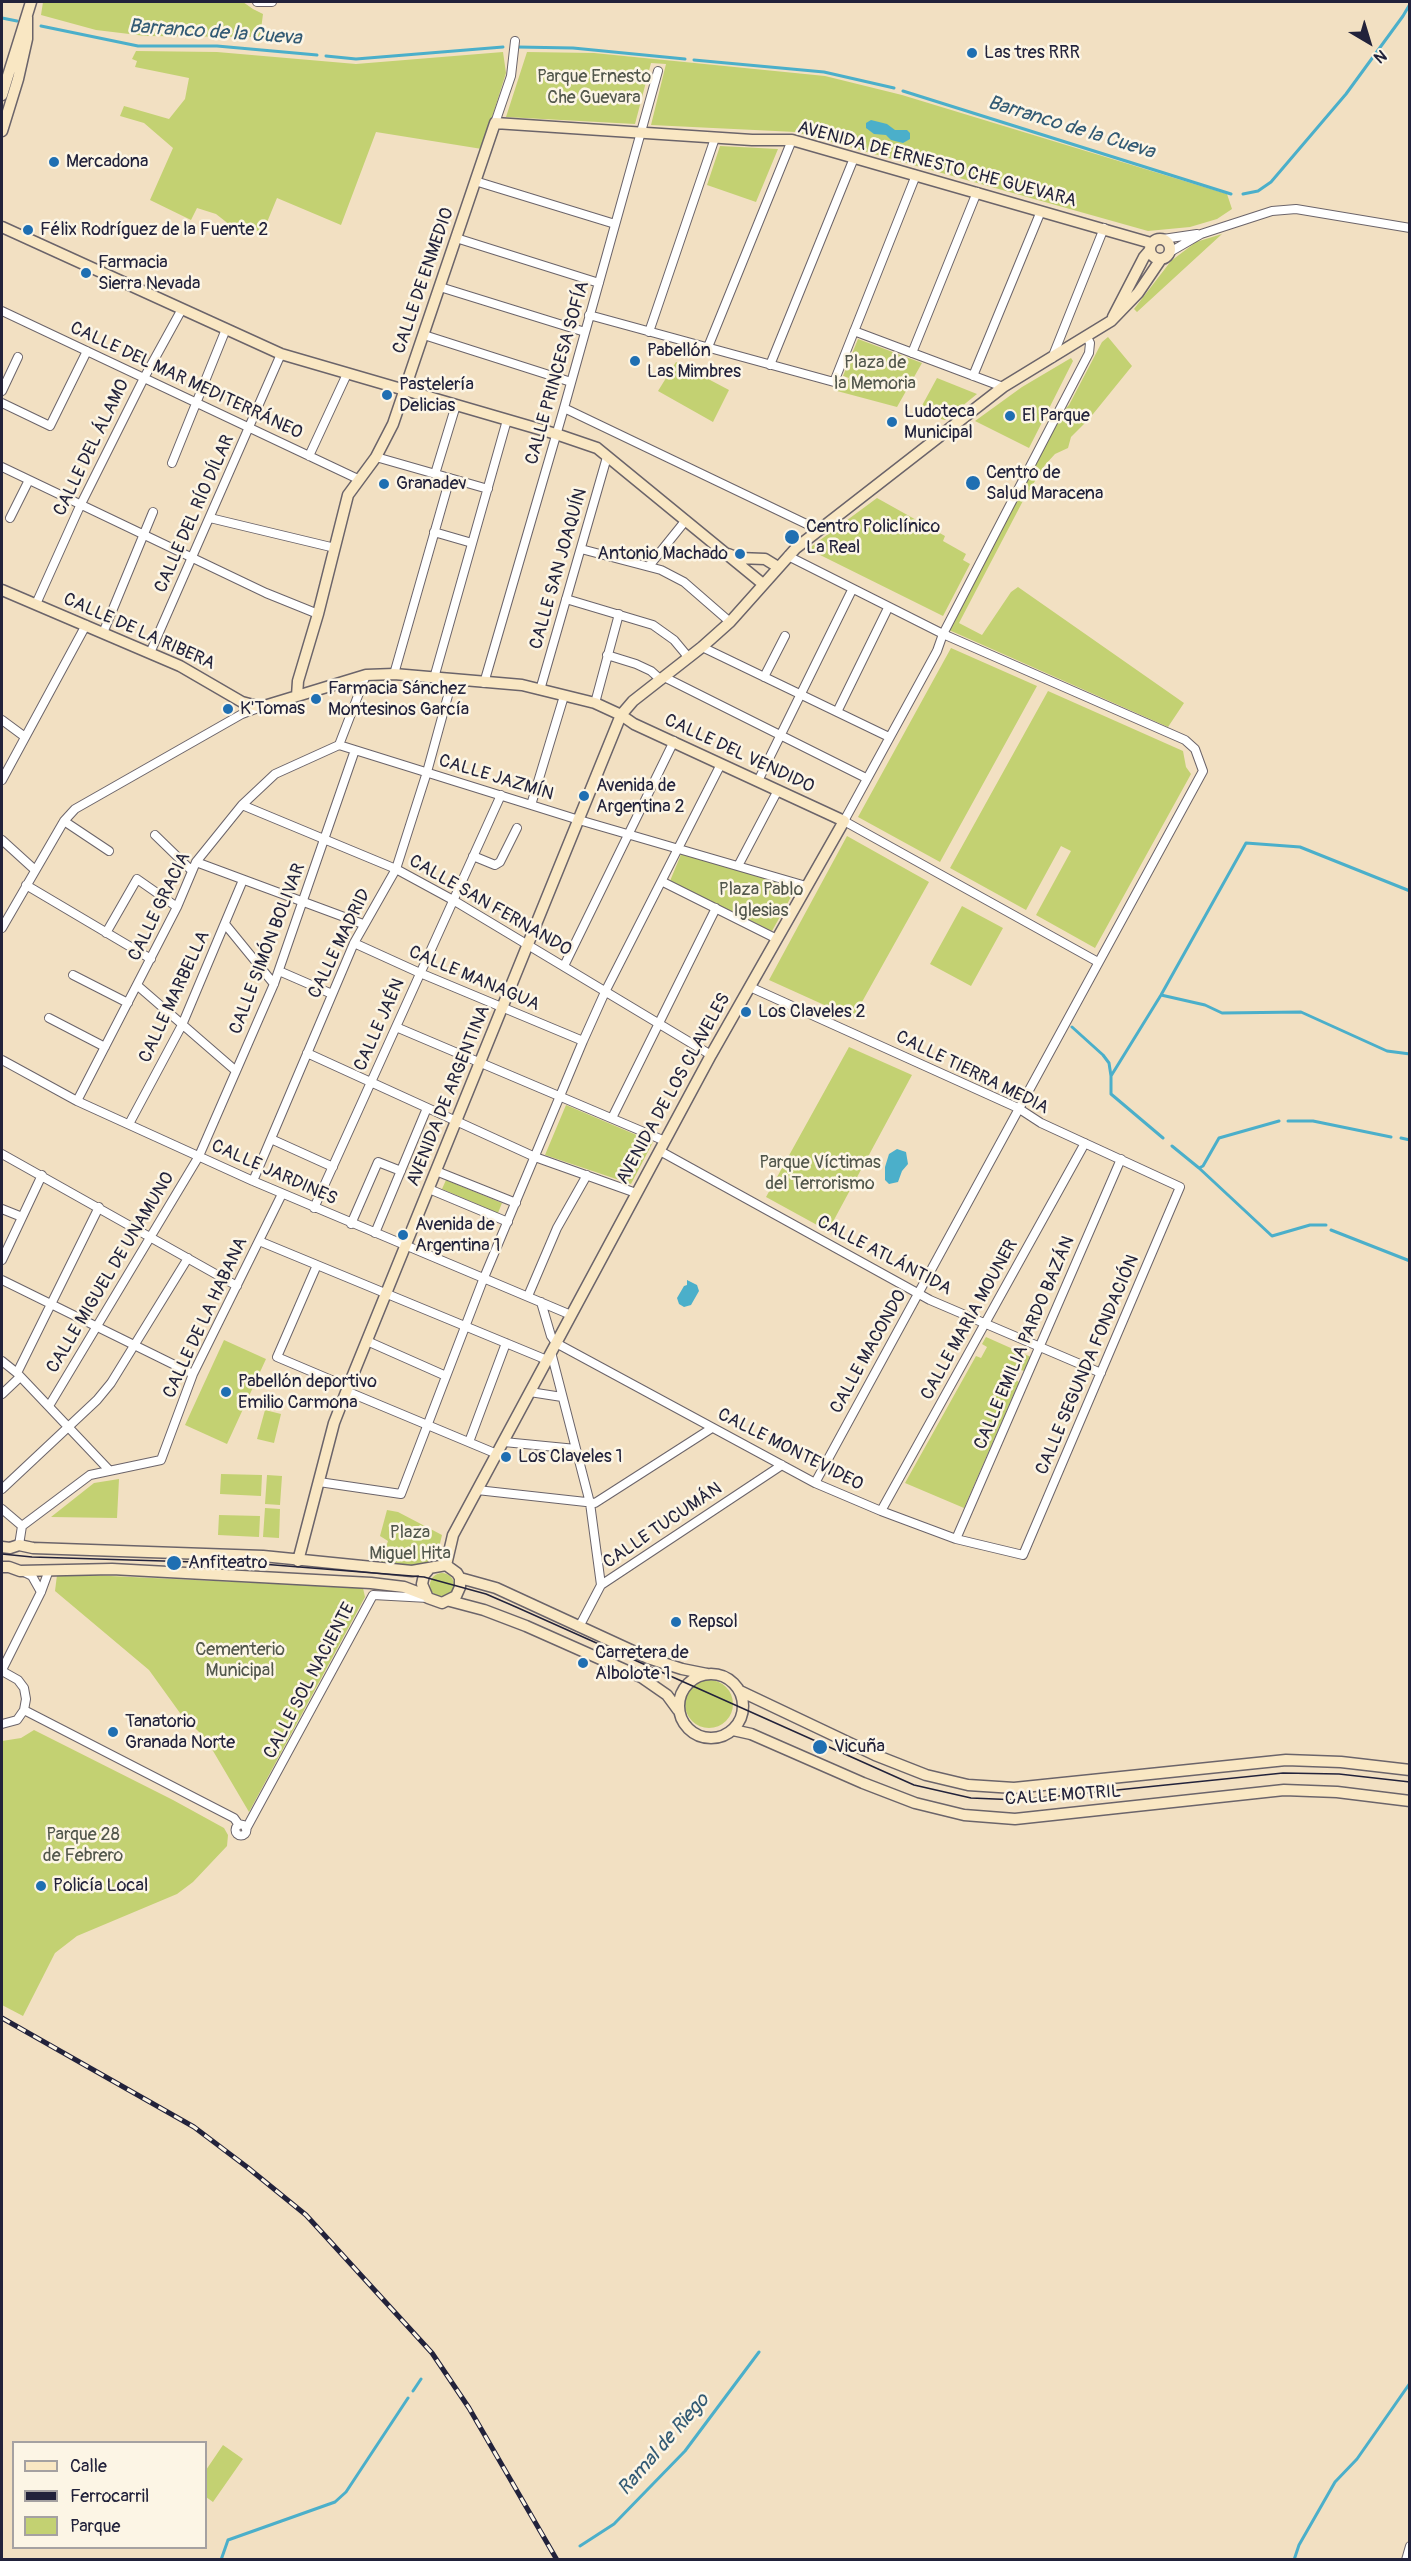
<!DOCTYPE html>
<meta charset="utf-8">
<style>
body{margin:0}
#map{position:relative;width:1411px;height:2561px;overflow:hidden;background:#f2e0c2;font-family:Pangolin,sans-serif}
canvas{display:block}
.frame{position:absolute;inset:0;border:3px solid #22223b;pointer-events:none}
.legend{position:absolute;left:12px;top:2441px;width:195px;height:108px;box-sizing:border-box;background:#fcf5e5;border:2px solid #a5a1a1;margin:0;padding:8px 10px;list-style:none;font-size:18px;color:#22223b}
.legend li{display:flex;align-items:center;gap:12px;height:30px}
.legend b{width:30px;border:2px solid #a5a1a1}
.north{position:absolute;left:1339px;top:12px;width:60px;height:60px;-webkit-text-stroke:4px #fcf5e5;paint-order:stroke;rotate:142deg;font-size:16px;font-weight:700;line-height:24px;text-align:center;color:#22223b}
.north::after{content:'';display:block;margin:auto;width:21px;height:27px;background:#22223b;clip-path:polygon(50% 0,100% 100%,50% 72%,0 100%)}
</style>
<div id="map">
<canvas width="1411" height="2561"></canvas>
<div class="frame"></div>
<ul class="legend">
<li><b style="height:8px;background:#f9e7c3"></b>Calle</li>
<li><b style="height:8px;background:#22223b"></b>Ferrocarril</li>
<li><b style="height:16px;background:#c3d172"></b>Parque</li>
</ul>
<div class="north">N</div>
</div>
<script>
const ctx = document.querySelector('canvas').getContext('2d');
ctx.lineJoin = 'round';
function fill(path, color) { ctx.fillStyle = color; ctx.fill(path, 'evenodd'); }
const toPath = rows => new Path2D(rows.map(r => 'M' + r).join(''));
function stroke(path, color, width, dash) { ctx.strokeStyle = color; ctx.lineWidth = width; ctx.lineCap = dash ? 'butt' : 'round'; ctx.setLineDash(dash || []); ctx.stroke(path); }
function label(font, color, halo, rows, align = 'center') {
  ctx.font = font + ' Pangolin,sans-serif'; ctx.lineWidth = 5; ctx.setLineDash([]); ctx.textBaseline = 'middle'; ctx.strokeStyle = halo; ctx.fillStyle = color; for (const [text, x, y, turn = 0] of rows) {
    ctx.save(); ctx.translate(x, y); ctx.rotate((+turn || 0) * Math.PI / 180); ctx.textAlign = isNaN(turn) ? turn : align; if (halo) ctx.strokeText(text, 0, 0); ctx.fillText(text, 0, 0); ctx.restore();
  }
}
fill(toPath([
 [43,2,243,2,253,9,263,14,260,37,146,36,96,30,41,15],
 [136,51,217,52,356,64,503,52,506,73,482,149,376,132,341,225,277,198,263,232,230,225,216,214,197,208,191,220,150,200,173,148,144,123,120,116,124,106,169,119,185,99,189,78,135,67,137,61,132,59],
 [527,52,594,53,825,76,902,95,1227,194,1232,209,1217,219,1190,227,1148,231,796,132,651,125,666,64,651,63,635,124,506,117],
 [720,146,778,149,756,202,707,185],
 [1222,234,1137,312,1134,309,1171,261,1196,242],
 [1108,337,1132,366,1089,419,1071,437,1068,448,1055,454,1045,465,1025,497,959,623,982,635,1011,592,1018,587,1184,703,1168,727,949,630,1058,416,1069,405,1102,342],
 [858,339,922,363,897,407,837,391,840,384,845,386,849,378,843,376],
 [1071,358,1073,361,1029,448,975,421,1022,387],
 [676,362,729,390,713,422,658,391],
 [937,378,977,394,945,420,918,413],
 [877,498,945,536,943,541,966,554,963,560,970,564,943,616,808,549],
 [951,648,1037,686,940,862,858,817],
 [1048,691,1183,751,1186,767,1191,774,1095,948,1036,915,1071,851,1061,846,1026,910,950,868],
 [847,836,929,882,853,1018,769,980],
 [682,852,796,888,772,931,670,881],
 [962,906,1003,928,971,986,930,964],
 [849,1047,912,1075,828,1231,766,1197],
 [566,1105,653,1142,631,1184,545,1155],
 [446,1180,502,1203,498,1213,442,1189],
 [986,1337,1031,1357,1024,1371,1018,1369,1013,1378,1019,1382,964,1508,905,1483,976,1356,981,1358,987,1347,982,1344],
 [224,1340,266,1359,227,1444,185,1425],
 [265,1410,281,1414,274,1443,257,1439],
 [221,1474,262,1475,261,1496,220,1494],
 [267,1475,282,1476,280,1505,265,1504],
 [119,1479,117,1518,51,1517,94,1483],
 [265,1508,280,1509,279,1538,263,1537],
 [387,1510,398,1512,442,1535,437,1556,421,1566,380,1564,388,1541,380,1536],
 [219,1515,260,1516,259,1537,218,1535],
 '430 1585a12 12 0 1 1 24 0a12 12 0 1 1-24 0Z',
 [57,1575,89,1575,363,1588,365,1597,249,1812,206,1739,180,1713,149,1670,55,1591],
 '685 1704a24 24 0 1 1 48 0a24 24 0 1 1-48 0Z',
 [34,1730,173,1800,224,1828,228,1835,227,1846,193,1882,177,1894,77,1936,55,1953,23,2016,2,2005,2,1741,21,1738],
 [223,2445,243,2459,213,2502,206,2497,206,2470]
]), '#c3d172');
fill(toPath([
 [871,120,887,124,895,130,907,130,910,133,910,139,903,143,891,140,886,135,874,134,866,128,866,123],
 [897,1149,906,1152,908,1164,902,1171,898,1182,889,1184,885,1180,885,1167,889,1154],
 [687,1280,697,1285,699,1291,691,1305,684,1307,679,1304,677,1298,684,1286,687,1285]
]), '#4bafca');
stroke(toPath([
 [2,18,17,21],
 [41,26,138,46,217,46,317,55],
 [517,47,573,48,685,59],
 [326,56,356,59,503,47],
 [694,60,824,72,894,88],
 [903,91,1231,194],
 [1243,194,1258,191,1271,182,1346,94,1403,16,1410,4],
 [1161,995,1205,1005,1222,1013,1301,1012,1387,1051,1410,1054],
 [1072,1027,1103,1055,1109,1063,1111,1076,1161,995,1246,843,1300,847,1410,891],
 [1111,1076,1111,1094,1163,1138],
 [1288,1121,1313,1121,1391,1137],
 [1401,1138,1410,1140],
 [1172,1146,1199,1168,1203,1166,1219,1138,1279,1121],
 [1199,1168,1272,1236,1310,1225,1326,1225],
 [1331,1230,1410,1261],
 [413,2391,421,2379],
 [580,2546,614,2524,685,2451,759,2352],
 [221,2560,228,2540,335,2502,346,2492,408,2398],
 [1294,2560,1299,2545,1335,2482,1357,2459,1410,2383]
]), '#4bafca', 3);
const street = toPath([
 [257,2,272,2],
 [495,123,511,76,515,41],
 [475,181,615,224],
 [456,238,599,283],
 [1163,239,1197,234],
 [1170,252,1201,234,1272,211,1296,209,1410,228],
 [440,287,585,332],
 [2,311,358,479],
 [589,315,834,382,916,175],
 [854,331,1003,387],
 [649,332,715,138],
 [424,335,571,382],
 [1087,337,1090,343,1089,353,943,634,937,651,844,821,1098,962],
 [708,347,792,140],
 [912,353,977,192],
 [1052,358,1104,228],
 [770,365,854,158],
 [973,376,1041,211],
 [2,391,18,357],
 [2,403,50,426,87,351],
 [564,408,819,530],
 [309,456,347,374],
 [376,457,488,489],
 [172,463,226,329],
 [2,467,266,593,318,614],
 [435,474,456,405],
 [10,518,29,480],
 [210,518,335,548],
 [434,532,472,543],
 [581,549,661,570,684,582,730,622],
 [788,556,943,634,1185,740,1195,749,1203,771,815,1483],
 [649,566,686,520],
 [566,599,653,625,674,640,689,658],
 [36,604,80,506,144,378,182,309],
 [103,633,153,512],
 [702,647,889,737],
 [150,653,281,354],
 [607,655,636,664,651,671,661,680],
 [394,674,450,478],
 [664,677,866,778],
 [764,677,785,636],
 [434,678,507,420],
 [484,683,564,408,658,71],
 [540,690,607,457],
 [595,703,619,614],
 [837,712,888,608],
 [2,720,25,737],
 [339,745,579,820,806,886],
 [339,745,366,675],
 [2,780,86,625],
 [758,781,852,590],
 [242,805,396,869,453,900,711,1055],
 [531,805,564,696],
 [64,821,109,851],
 [155,835,191,870],
 [2,840,35,870],
 [473,856,495,865,500,862,517,828],
 [196,862,363,924],
 [738,866,778,790],
 [663,882,777,939],
 [26,885,151,959],
 [225,924,274,984],
 [2,928,64,821,75,809,242,714,261,707],
 [106,933,137,879,177,907],
 [354,943,420,973,583,1041],
 [564,966,674,741],
 [279,971,332,994],
 [73,975,128,1003],
 [138,986,236,1071],
 [49,1018,105,1047],
 [396,1027,665,1141],
 [307,1053,535,1157,636,1193],
 [2,1060,77,1101,253,1181,571,1315],
 [77,1101,177,907,196,862,242,805,275,774,339,745],
 [612,1118,716,908],
 [129,1124,182,1025,243,880],
 [271,1139,333,1167],
 [660,1151,930,1300,1101,1373],
 [2,1154,237,1286],
 [436,1171,516,1203],
 [253,1181,354,943,396,869,427,772,452,681],
 [429,1189,508,1222],
 [314,1208,501,795],
 [2,1209,22,1217],
 [351,1224,378,1162,401,1171],
 [375,1233,427,1108],
 [259,1241,547,1360],
 [2,1260,42,1175],
 [317,1265,277,1357,348,1387],
 [2,1280,193,1374],
 [528,1296,557,1228,587,1175],
 [541,1302,551,1336,556,1343,815,1483,881,1511,956,1539,1023,1555,1180,1187,1041,1123,1018,1108,750,987],
 [367,1341,446,1376],
 [551,1352,590,1503,601,1585],
 [2,1361,17,1373,109,1470],
 [17,1373,99,1207],
 [346,1391,497,1454],
 [530,1392,562,1397],
 [2,1394,20,1377],
 [49,1406,199,1156,274,984,355,750],
 [469,1442,506,1343],
 [504,1442,576,1449],
 [319,1482,401,1494,483,1280,583,1041,605,992,721,764],
 [2,1489,97,1400,111,1383,188,1258],
 [477,1490,595,1503,712,1428],
 [2,1509,22,1526],
 [881,1511,1085,1143],
 [956,1539,1121,1159],
 [19,1545,22,1526,90,1475,161,1460,193,1374,282,1194],
 [24,1572,32,1576,41,1592],
 [579,1627,601,1585,782,1465],
 [2,1670,41,1592,49,1570],
 [2,1671,18,1680,24,1688,26,1699,24,1710,17,1720,2,1724],
 [24,1710,234,1818,239,1825],
 '235.5 1830a5.5 5.5 0 1 1 11 0a5.5 5.5 0 1 1-11 0Z',
 [246,1829,373,1595,428,1598],
 [1406,2560,1410,2546]
]);
const secondary = toPath([
 [2,95,31,2],
 [2,131,18,79,27,39,27,17],
 [2,227,281,354,556,434,597,448,763,584],
 '1150 249a10 10 0 1 1 20 0a10 10 0 1 1-20 0Z',
 [1113,317,1144,257,1150,250],
 [728,554,738,558,765,559,778,567],
 [2,590,180,666,242,702,261,707,366,675,394,674,522,685,595,703,621,715,634,724,844,821,711,1055,453,1535,446,1565],
 [297,696,298,681,318,614,348,495,376,457,393,424,495,123,752,140,792,140,1151,243],
 [2,1547,10,1548,19,1545,33,1548,263,1556,412,1571,446,1565,457,1573,460,1578,460,1587,456,1596,442,1603,428,1598,422,1584,424,1575,429,1569],
 [298,1561,334,1423,348,1387,621,715,633,701,702,647,730,622,796,548,1003,387,1111,321,1138,293,1161,259],
 [2,1567,9,1567,20,1571,112,1569,371,1583,404,1587,425,1595],
 [460,1578,496,1588,648,1658,682,1669,707,1674],
 [450,1601,484,1610,526,1626,641,1677,667,1695,678,1710],
 '679 1706a32 32 0 1 1 64 0a32 32 0 1 1-64 0Z',
 [740,1691,875,1755,926,1775,968,1785,1014,1788,1286,1760,1341,1762,1410,1770],
 [733,1730,751,1734,863,1783,915,1803,964,1815,1015,1819,1284,1790,1337,1792,1410,1801]
]);
stroke(street, '#6b646a', 10);
stroke(secondary, '#6b646a', 13);
stroke(street, '#fff', 8);
stroke(secondary, '#f9e7c3', 10);
stroke(toPath([
 [2,1554,32,1557,262,1564,424,1577,486,1594,516,1607,914,1785,971,1798,1019,1800,1283,1773,1339,1774,1410,1782]
]), '#22223b', 1.5);
const rail = toPath([
 [2,2018,194,2127,247,2167,306,2215,432,2353,469,2408,557,2560]
]);
stroke(rail, '#22223b', 5);
stroke(rail, '#fcf5e5', 3, [9]);
for (const [x, y, r, color] of [
 [972,53,6,"#1f6fb2"],
 [54,162,6,"#1f6fb2"],
 [28,230,6,"#1f6fb2"],
 [86,273,6,"#1f6fb2"],
 [635,361,6,"#1f6fb2"],
 [387,395,6,"#1f6fb2"],
 [1010,416,6,"#1f6fb2"],
 [892,422,6,"#1f6fb2"],
 [973,483,8,"#1f6fb2"],
 [384,484,6,"#1f6fb2"],
 [792,537,8,"#1f6fb2"],
 [740,554,6,"#1f6fb2"],
 [316,699,6,"#1f6fb2"],
 [228,709,6,"#1f6fb2"],
 [584,796,6,"#1f6fb2"],
 [746,1012,6,"#1f6fb2"],
 [403,1235,6,"#1f6fb2"],
 [226,1392,6,"#1f6fb2"],
 [506,1457,6,"#1f6fb2"],
 [174,1563,8,"#1f6fb2"],
 [676,1622,6,"#1f6fb2"],
 [583,1663,6,"#1f6fb2"],
 [113,1732,6,"#1f6fb2"],
 [820,1747,8,"#1f6fb2"],
 [41,1886,6,"#1f6fb2"]
]) { const dot = new Path2D(); dot.arc(x, y, r, 0, 2 * Math.PI); ctx.fillStyle = color; ctx.fill(dot); stroke(dot, '#fcf5e5', 2); }
label('18px', '#22223b', '#fcf5e5', [
 ["Las tres RRR",984,53],
 ["Mercadona",66,162],
 ["Félix Rodríguez de la Fuente 2",40,230],
 ["Farmacia",98,263],
 ["Sierra Nevada",98,284],
 ["Pabellón",647,351],
 ["Las Mimbres",647,372],
 ["Pastelería",399,385],
 ["Delicias",399,406],
 ["Ludoteca",904,412],
 ["Municipal",904,433],
 ["El Parque",1022,416],
 ["Centro de",986,473],
 ["Salud Maracena",986,494],
 ["Granadev",396,484],
 ["Centro Policlínico",806,527],
 ["La Real",806,548],
 ["Antonio Machado",728,554,"right"],
 ["Farmacia Sánchez",328,689],
 ["Montesinos García",328,710],
 ["K'Tomas",240,709],
 ["Avenida de",596,786],
 ["Argentina 2",596,807],
 ["Los Claveles 2",758,1012],
 ["Avenida de",415,1225],
 ["Argentina 1",415,1246],
 ["Pabellón deportivo",238,1382],
 ["Emilio Carmona",238,1403],
 ["Los Claveles 1",518,1457],
 ["Anfiteatro",188,1563],
 ["Repsol",688,1622],
 ["Carretera de",595,1653],
 ["Albolote 1",595,1674],
 ["Tanatorio",125,1722],
 ["Granada Norte",125,1743],
 ["Vicuña",834,1747],
 ["Policía Local",53,1886]
], 'left');
label('18px', '#52574c', '#fcf5e5', [
 ["Parque Ernesto",594,77],
 ["Che Guevara",594,98],
 ["Plaza de",875,363],
 ["la Memoria",875,384],
 ["Plaza Pablo",761,890],
 ["Iglesias",761,911],
 ["Parque Víctimas",820,1163],
 ["del Terrorismo",820,1184],
 ["Plaza",410,1533],
 ["Miguel Hita",410,1554],
 ["Cementerio",240,1650],
 ["Municipal",240,1671],
 ["Parque 28",83,1835],
 ["de Febrero",83,1856]
]);
label('18px', '#22223b', '#fcf5e5', [
 ["AVENIDA DE ERNESTO CHE GUEVARA",937,165,15],
 ["CALLE DE ENMEDIO",424,281,-71],
 ["CALLE PRINCESA SOFÍA",558,373,-74],
 ["CALLE DEL MAR MEDITERRÁNEO",186,381,25],
 ["CALLE DEL ÁLAMO",92,448,-64],
 ["CALLE DEL RÍO DÍLAR",195,514,-66],
 ["CALLE SAN JOAQUÍN",559,569,-74],
 ["CALLE DE LA RIBERA",139,632,24],
 ["CALLE DEL VENDIDO",739,754,25],
 ["CALLE JAZMÍN",496,778,17],
 ["CALLE SAN FERNANDO",490,906,30],
 ["CALLE GRACIA",160,907,-64],
 ["CALLE MADRID",340,944,-64],
 ["CALLE SIMÓN BOLIVAR",268,949,-69],
 ["CALLE MANAGUA",474,979,23],
 ["CALLE MARBELLA",175,997,-65],
 ["CALLE JAÉN",380,1025,-66],
 ["CALLE TIERRA MEDIA",972,1073,26],
 ["AVENIDA DE LOS CLAVELES",674,1089,-61],
 ["AVENIDA DE ARGENTINA",449,1096,-68],
 ["CALLE JARDINES",274,1173,24],
 ["CALLE ATLÁNTIDA",884,1256,28],
 ["CALLE MIGUEL DE UNAMUNO",111,1273,-59],
 ["CALLE DE LA HABANA",206,1318,-65],
 ["CALLE MARIA MOUNER",970,1320,-61],
 ["CALLE EMILIA PARDO BAZÁN",1025,1343,-67],
 ["CALLE MACONDO",869,1352,-61],
 ["CALLE SEGUNDA FONDACIÓN",1088,1365,-67],
 ["CALLE MONTEVIDEO",790,1450,27],
 ["CALLE TUCUMÁN",663,1526,-34],
 ["CALLE SOL NACIENTE",310,1681,-62],
 ["CALLE MOTRIL",1063,1796,-4]
]);
label('italic 20px', '#325a74', '#fcf5e5', [
 ["Barranco de la Cueva",215,33,4],
 ["Barranco de la Cueva",1071,128,17],
 ["Ramal de Riego",664,2445,-49]
]);
</script>
